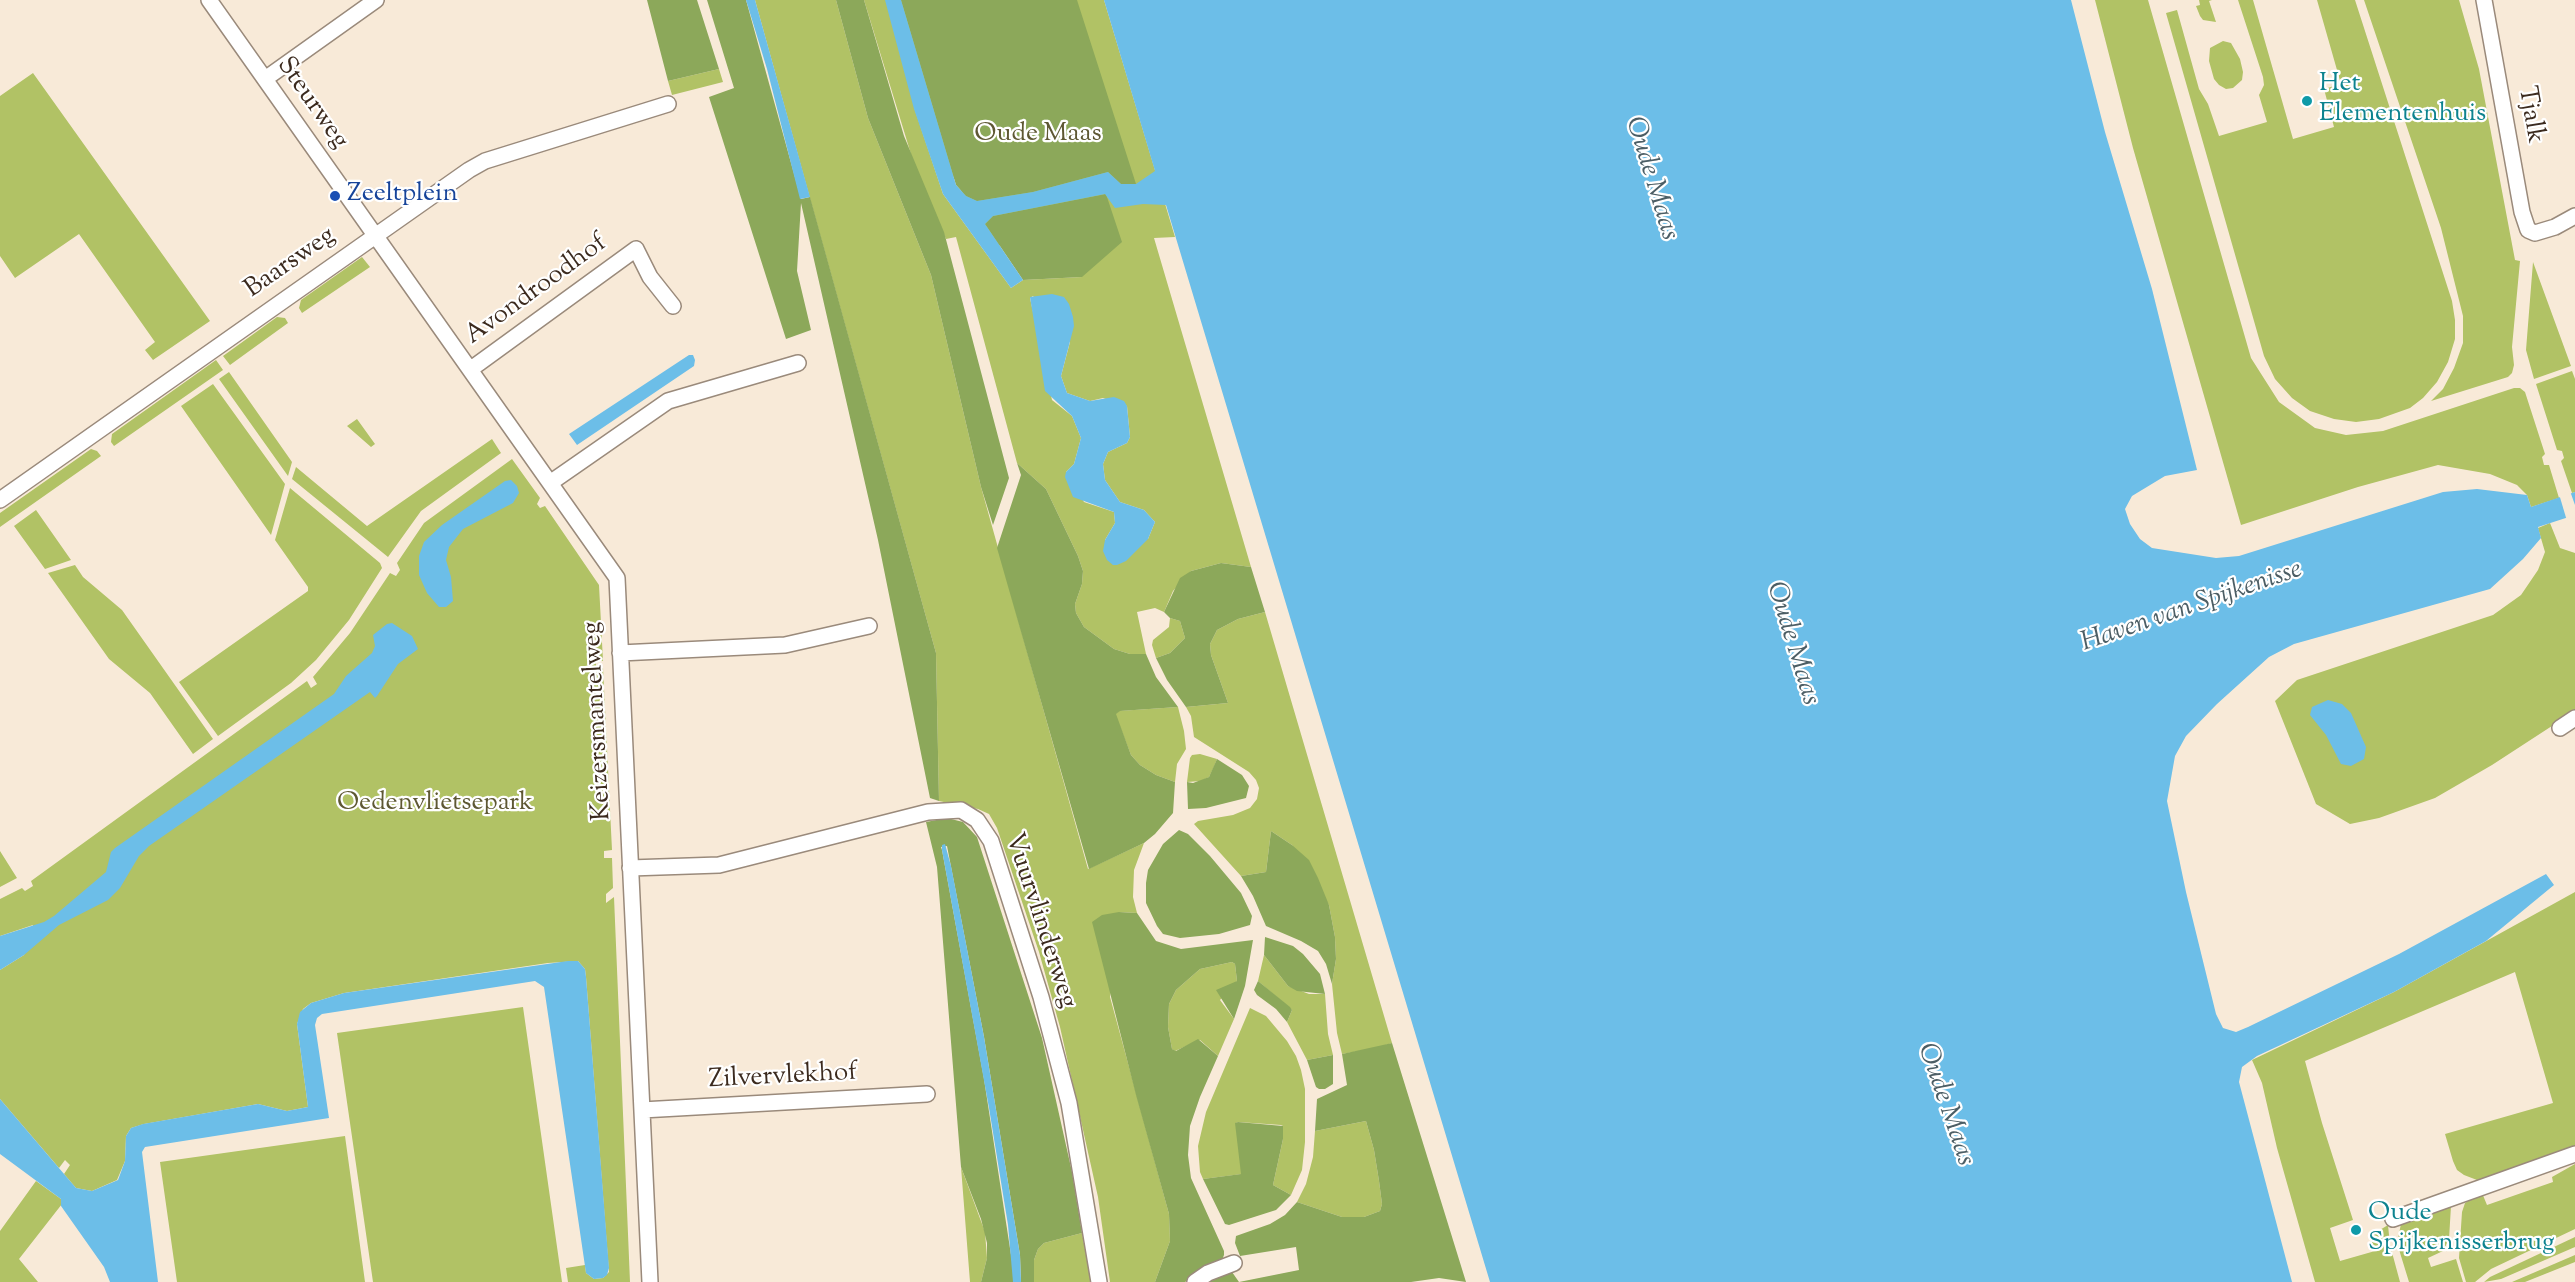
<!DOCTYPE html>
<style>
body{margin:0}
canvas{display:block;background:#f8ead8}
</style>
<canvas width="2575" height="1282"></canvas>
<script>
const ctx = document.querySelector('canvas').getContext('2d');
ctx.lineJoin = 'round';
function fill(path, color) { ctx.fillStyle = color; ctx.fill(path, 'evenodd'); }
const toPath = rows => new Path2D(rows.map(r => 'M' + r).join(''));
function stroke(path, color, width, dash) { ctx.strokeStyle = color; ctx.lineWidth = width; ctx.lineCap = dash ? 'butt' : 'round'; ctx.setLineDash(dash || []); ctx.stroke(path); }
function label(font, color, halo, rows, align = 'center') {
  ctx.font = font + ' "Sorts Mill Goudy",serif'; ctx.lineWidth = 4.5; ctx.setLineDash([]); ctx.textBaseline = 'middle'; ctx.strokeStyle = halo; ctx.fillStyle = color; for (const [text, x, y, turn = 0] of rows) {
    ctx.save(); ctx.translate(x, y); ctx.rotate((+turn || 0) * Math.PI / 180); ctx.textAlign = isNaN(turn) ? turn : align; if (halo) ctx.strokeText(text, 0, 0); ctx.fillText(text, 0, 0); ctx.restore();
  }
}
fill(toPath([
 [755,0,836,0,868,118,931,275,981,487,1088,869,1144,843,1134,870,1133,897,1137,913,1119,912,1110,997,1169,1214,1170,1241,1155,1282,1110,1282,1098,1197,1060,1027,1039,952,997,828,989,814,978,809,939,801,936,653],
 [864,0,1104,0,1175,237,1154,238,1251,567,1221,563,1191,571,1173,591,1164,612,1155,608,1137,612,1146,654,1130,654,1114,649,1084,627,1076,613,1075,604,1082,584,1083,571,1078,556,1046,489,1017,463,956,237,946,239,914,164],
 [914,107,990,242,1082,277,1023,280,1011,288,943,194],
 [1033,296,1070,342,1061,376,1067,393,1090,401,1103,398,1127,406,1130,437,1127,443,1108,452,1103,464,1105,480,1120,502,1144,510,1155,522,1148,539,1105,540,1115,523,1114,512,1084,502,1066,472,1074,464,1081,438,1072,416,1052,400,1030,298],
 [2095,0,2148,0,2251,358,2279,402,2315,428,2346,435,2383,431,2514,388,2520,388,2525,392,2545,454,2542,457,2544,465,2549,465,2559,498,2531,507,2527,495,2517,485,2490,474,2438,465,2358,487,2241,525,2133,148],
 [2199,0,2212,0,2209,1,2216,22,2203,20,2200,16,2196,6,2200,5],
 [2238,0,2253,0,2293,139,2334,127,2324,89,2341,84,2317,0,2355,0,2452,301,2455,320,2455,339,2448,362,2437,382,2423,398,2410,408,2379,419,2356,422,2334,419,2310,411,2292,398,2275,379,2264,356,2166,13,2177,10,2199,89,2208,104,2219,136,2267,122,2259,95,2264,85,2263,77],
 [2364,0,2459,0,2479,69,2515,260,2520,261,2512,347,2514,365,2512,373,2508,377,2431,401,2443,389,2454,368,2463,343,2463,316,2441,228],
 [2223,41,2231,43,2240,59,2243,72,2242,80,2233,88,2226,89,2219,85,2214,79,2209,61,2210,48],
 [719,69,723,82,672,95,668,81],
 [33,73,210,321,153,360,145,350,155,342,79,234,15,278,0,256,0,96],
 [362,257,370,267,302,313,299,308,301,300],
 [2533,262,2571,366,2534,379,2526,350],
 [277,317,285,318,288,323,230,365,223,356],
 [216,360,223,370,114,446,111,442,112,434],
 [2572,371,2575,379,2575,492,2572,493,2561,461,2564,458,2562,451,2557,450,2536,384],
 [229,372,292,462,288,476,219,379],
 [213,384,285,484,271,535,181,406],
 [357,419,375,444,371,447,347,426],
 [492,439,501,453,421,511,388,557,292,479,296,467,367,526],
 [91,449,97,451,101,456,0,527,0,513],
 [512,459,540,498,537,504,540,508,545,506,599,585,603,661,596,661,596,667,603,668,612,850,604,851,604,858,612,858,613,888,606,894,606,903,614,897,630,1282,568,1282,566,1268,585,1265,586,1273,594,1279,603,1278,609,1272,586,977,585,969,578,961,548,963,344,993,311,1003,303,1009,297,1024,308,1107,287,1111,258,1104,144,1124,131,1128,126,1136,125,1161,117,1180,92,1191,76,1188,64,1174,70,1165,65,1160,59,1168,0,1099,0,970,24,955,33,925,0,936,0,899,22,888,25,891,33,886,31,881,307,681,311,688,317,684,313,677,350,633,390,573,396,576,400,570,397,563,424,523],
 [290,488,380,563,382,568,349,620,316,660,291,683,218,736,179,682,308,591,308,587,275,540],
 [36,510,71,560,45,569,14,526],
 [2550,523,2560,548,2575,553,2575,711,2492,765,2435,798,2379,818,2350,824,2316,804,2275,701,2297,680,2493,615,2521,595,2538,570,2545,552,2538,528],
 [75,565,83,577,122,610,213,739,193,754,150,693,109,659,48,573],
 [1265,612,1392,1043,1376,1048,1342,1054,1337,1033,1332,984,1336,959,1335,937,1329,905,1292,845,1271,831,1266,872,1241,876,1194,824,1198,821,1233,815,1250,808,1257,799,1259,788,1256,780,1249,772,1194,737,1191,716,1186,707,1228,703,1211,655,1210,644,1217,630,1238,619],
 [1170,618,1180,621,1185,638,1170,653,1156,658,1152,645,1153,640,1169,627],
 [1178,707,1184,731,1186,749,1177,764,1175,782,1156,775,1140,765,1131,755,1115,714,1119,711],
 [1200,754,1217,759,1213,769,1209,777,1201,781,1187,782,1190,758,1192,755],
 [0,851,17,878,0,887],
 [2575,892,2575,1148,2477,1180,2464,1175,2457,1170,2453,1161,2445,1134,2553,1103,2515,972,2305,1061,2322,1123,2353,1220,2330,1228,2340,1261,2375,1251,2370,1236,2388,1225,2390,1245,2400,1282,2315,1282,2277,1148,2262,1083,2252,1060,2394,992],
 [1264,955,1288,986,1309,994,1325,994,1328,1034,1333,1055,1307,1060,1287,1022,1292,1010,1258,981],
 [1232,962,1235,964,1237,981,1220,1000,1234,1019,1218,1056,1200,1040,1175,1051,1172,1049,1168,1027,1169,1004,1176,990,1200,969],
 [523,1007,562,1282,373,1282,337,1033],
 [1250,1008,1266,1016,1287,1041,1296,1056,1301,1070,1305,1089,1305,1142,1302,1170,1291,1195,1273,1185,1283,1139,1283,1126,1281,1125,1238,1122,1236,1123,1242,1174,1203,1179,1200,1172,1198,1146,1206,1112],
 [1366,1121,1374,1150,1379,1181,1382,1204,1380,1211,1364,1217,1342,1217,1297,1202,1306,1184,1313,1157,1315,1131],
 [345,1136,365,1282,177,1282,160,1162],
 [2575,1164,2575,1229,2491,1269,2475,1282,2466,1282,2459,1258,2462,1212,2465,1203,2482,1193,2487,1205,2553,1182,2552,1177],
 [961,1167,985,1232,987,1258,981,1282,970,1282],
 [36,1181,61,1199,62,1204,19,1259,38,1282,0,1282,0,1231],
 [2451,1206,2449,1239,2443,1251,2428,1258,2431,1267,2456,1259,2463,1282,2409,1282,2397,1243,2401,1224],
 [1082,1233,1091,1282,1034,1282,1034,1260,1038,1249,1044,1243],
 [2575,1237,2575,1247,2501,1279,2484,1282,2490,1277],
 [2575,1255,2575,1262,2525,1282,2512,1282]
]), '#b1c265');
fill(toPath([
 [647,0,697,0,719,69,668,81],
 [707,0,746,0,801,199,810,197,936,653,939,801,930,798,878,540,801,203,797,271,811,330,786,339,709,97,734,88],
 [836,0,864,0,904,136,944,232,1009,478,993,525,981,487,931,275,868,118],
 [901,0,1077,0,1136,184,1121,184,1108,172,1033,192,977,201,966,196,956,185],
 [1106,194,1122,242,1082,277,1023,280,985,224,993,216],
 [1017,463,1046,489,1078,556,1083,571,1082,584,1075,604,1076,613,1084,627,1114,649,1130,654,1146,654,1156,677,1178,707,1120,711,1116,714,1131,755,1140,765,1156,775,1175,782,1173,813,1155,834,1144,843,1089,869,997,548,1021,475],
 [1221,563,1251,567,1265,612,1238,619,1217,630,1210,644,1211,655,1228,703,1186,707,1167,680,1156,658,1170,653,1185,638,1180,621,1170,618,1164,612,1180,578,1191,571],
 [1217,759,1242,775,1249,786,1246,798,1206,808,1188,809,1187,782,1193,783,1209,777],
 [947,818,963,822,977,837,1042,1038,1072,1172,1082,1233,1044,1243,1038,1249,1034,1260,1034,1282,1021,1282,1020,1255,984,1037,947,846,941,847,942,850,984,1079,1013,1268,1013,1282,981,1282,987,1258,987,1243,981,1219,961,1167,937,867,926,822],
 [1179,830,1188,834,1210,856,1241,893,1252,916,1250,925,1219,934,1180,938,1163,934,1157,926,1146,903,1146,883,1148,870,1163,844],
 [1271,831,1292,845,1309,860,1318,878,1329,905,1335,937,1336,959,1332,984,1326,964,1318,951,1301,941,1266,926,1253,896,1241,876,1266,872],
 [1119,912,1137,913,1156,941,1181,949,1253,940,1245,986,1234,1019,1216,990,1237,981,1235,964,1232,962,1200,969,1176,990,1169,1004,1168,1027,1172,1049,1176,1051,1198,1039,1218,1056,1200,1097,1190,1126,1188,1155,1191,1178,1224,1251,1224,1255,1222,1260,1185,1282,1155,1282,1170,1241,1169,1214,1136,1095,1092,922,1102,915],
 [1265,937,1293,946,1303,954,1320,974,1325,994,1297,991,1288,986,1264,955],
 [1258,981,1290,1007,1292,1010,1287,1022,1276,1009,1257,995,1254,990],
 [1392,1043,1466,1282,1439,1278,1411,1282,1209,1282,1232,1272,1239,1282,1299,1270,1296,1247,1240,1256,1235,1243,1236,1236,1270,1224,1285,1215,1297,1202,1342,1217,1364,1217,1380,1211,1382,1204,1379,1181,1374,1150,1366,1121,1315,1131,1317,1099,1347,1085,1342,1054],
 [1333,1055,1333,1084,1325,1089,1319,1089,1316,1087,1307,1060],
 [1238,1122,1283,1126,1283,1139,1273,1185,1291,1195,1276,1210,1229,1225,1225,1224,1203,1179,1241,1174,1235,1123]
]), '#8ca85a');
fill(toPath([
 [746,0,755,0,810,197,800,199,767,69],
 [885,0,901,0,956,185,966,196,977,201,1033,192,1108,172,1121,184,1136,184,1155,171,1104,0,2071,0,2105,132,2152,289,2197,470,2165,476,2132,496,2125,509,2130,524,2140,539,2152,548,2216,558,2239,556,2443,492,2477,489,2527,495,2531,507,2575,492,2575,515,2538,527,2541,538,2523,559,2490,589,2294,644,2269,657,2217,704,2186,736,2175,756,2167,801,2186,892,2216,1014,2223,1028,2236,1032,2248,1027,2399,954,2546,874,2554,885,2486,941,2394,992,2257,1056,2242,1067,2239,1082,2292,1282,1490,1282,1166,205,1143,204,1115,208,1105,194,993,216,985,224,1023,280,1011,288,943,194,914,109],
 [1052,294,1064,297,1069,304,1073,317,1074,326,1061,376,1067,393,1090,401,1114,397,1124,401,1127,406,1130,437,1127,443,1108,452,1103,464,1105,480,1120,502,1144,510,1155,522,1148,539,1126,561,1117,565,1113,565,1107,560,1103,551,1105,540,1115,523,1114,512,1073,497,1065,477,1066,472,1074,464,1081,438,1072,416,1045,391,1030,297],
 [689,355,693,355,695,360,694,366,577,445,569,434],
 [511,480,517,486,519,493,513,503,463,529,449,547,446,560,451,577,453,601,446,607,439,607,427,593,419,575,419,556,424,542,442,525,505,481],
 [392,623,412,636,418,649,398,664,377,696,375,698,370,692,149,846,139,856,120,888,108,900,59,925,24,955,0,970,0,936,44,922,54,916,106,872,111,852,115,848,334,694,346,676,372,653,375,646,373,635,387,624],
 [2328,700,2342,704,2351,713,2366,747,2364,759,2351,766,2341,764,2326,735,2310,715,2312,707],
 [945,844,951,866,984,1037,1020,1255,1021,1282,1013,1282,1008,1225,989,1108,942,850,942,845],
 [568,961,578,961,585,969,586,977,609,1268,607,1275,603,1278,594,1279,586,1273,544,987,535,981,322,1014,317,1018,315,1025,329,1118,145,1147,142,1152,158,1282,110,1282,104,1267,61,1206,61,1199,0,1154,0,1099,76,1188,92,1191,118,1180,125,1161,126,1136,131,1128,143,1124,258,1104,287,1111,308,1107,297,1024,300,1012,311,1003,344,993]
]), '#6cbee8');
fill(toPath([
 [2570,491,2575,505,2575,518,2567,521,2559,494]
]), '#f8ead8');
const street = toPath([
 [209,0,617,578,650,1282],
 [2484,0,2522,212,2528,230,2535,233,2555,227,2575,216],
 [265,79,376,0],
 [471,369,636,249,650,277,673,306],
 [550,483,668,401,798,363],
 [0,500,469,170,485,161,668,104],
 [620,653,785,645,869,626],
 [2560,728,2575,718],
 [630,868,719,865,928,812,961,810,977,820,991,841,1041,997,1069,1103,1099,1282],
 [642,1110,927,1094],
 [2393,1219,2575,1154],
 [1195,1282,1208,1273,1234,1263]
]);
stroke(street, '#9a8a7b', 18);
stroke(street, '#fff', 15);
for (const [x, y, r, color] of [
 [2307,101,6,"#0f9aa8"],
 [335,196,6,"#1a4fb4"],
 [2356,1230,6,"#0f9aa8"]
]) { const dot = new Path2D(); dot.arc(x, y, r, 0, 2 * Math.PI); ctx.fillStyle = color; ctx.fill(dot); stroke(dot, '#fff', 2); }
label('26px', '#0d838f', '#fff', [
 ["Het",2319,86],
 ["Elementenhuis",2319,116],
 ["Oude",2368,1215],
 ["Spijkenisserbrug",2368,1245]
], 'left');
label('26px', '#3b2a1e', '#fff', [
 ["Steurweg",311,104,55],
 ["Tjalk",2529,115,80],
 ["Baarsweg",291,264,-35],
 ["Avondroodhof",537,291,-36],
 ["Keizersmantelweg",599,721,-93],
 ["Vuurvlinderweg",1039,921,72],
 ["Zilvervlekhof",783,1078,-3]
]);
label('26px', '#5e5833', '#fff', [
 ["Oude Maas",1038,136],
 ["Oedenvlietsepark",435,805]
]);
label('26px', '#164399', '#fff', [
 ["Zeeltplein",347,196]
], 'left');
label('italic 27px', '#4c5e65', '#fff', [
 ["Oude Maas",1650,179,73],
 ["Haven van Spijkenisse",2192,608,-19],
 ["Oude Maas",1791,644,73],
 ["Oude Maas",1944,1105,71]
]);
</script>
